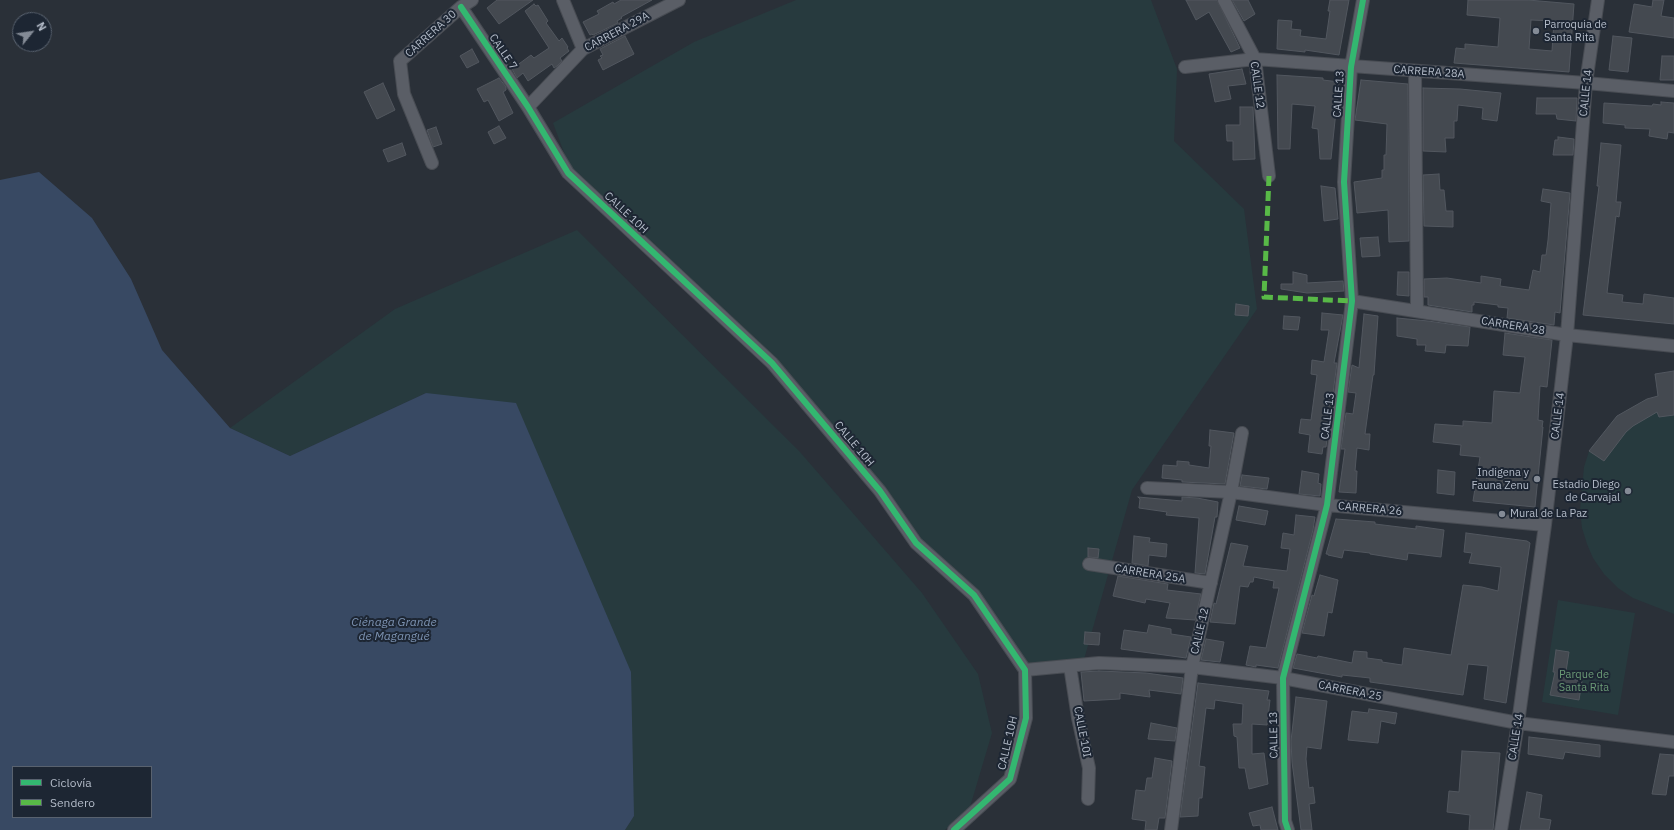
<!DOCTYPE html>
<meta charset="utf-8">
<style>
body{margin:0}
#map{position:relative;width:1674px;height:830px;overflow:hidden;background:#2a3038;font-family:"IBM Plex Sans",sans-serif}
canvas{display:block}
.legend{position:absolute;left:12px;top:766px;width:140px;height:52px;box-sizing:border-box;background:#1d2633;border:1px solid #59626f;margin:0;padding:5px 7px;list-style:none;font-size:12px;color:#b4bcc9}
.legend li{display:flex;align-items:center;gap:8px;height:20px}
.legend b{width:20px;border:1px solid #59626f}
.north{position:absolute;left:12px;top:12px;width:40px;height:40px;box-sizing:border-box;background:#1d2633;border:1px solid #59626f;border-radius:50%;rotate:60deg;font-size:11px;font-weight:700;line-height:16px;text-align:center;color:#b4bcc9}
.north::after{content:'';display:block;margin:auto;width:14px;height:18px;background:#848b96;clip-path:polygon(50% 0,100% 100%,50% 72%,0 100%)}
</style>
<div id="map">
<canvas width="1674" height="830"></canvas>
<ul class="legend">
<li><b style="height:5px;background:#33b770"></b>Ciclovía</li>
<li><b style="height:5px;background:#58b947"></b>Sendero</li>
</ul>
<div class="north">N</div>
</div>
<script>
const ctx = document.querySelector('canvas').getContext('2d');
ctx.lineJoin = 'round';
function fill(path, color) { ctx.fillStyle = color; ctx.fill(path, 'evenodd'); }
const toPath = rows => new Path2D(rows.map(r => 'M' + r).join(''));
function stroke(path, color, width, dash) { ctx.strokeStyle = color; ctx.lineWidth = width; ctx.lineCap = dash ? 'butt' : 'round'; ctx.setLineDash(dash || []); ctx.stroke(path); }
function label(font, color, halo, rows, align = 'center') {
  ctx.font = font + ' "IBM Plex Sans",sans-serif'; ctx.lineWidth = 4; ctx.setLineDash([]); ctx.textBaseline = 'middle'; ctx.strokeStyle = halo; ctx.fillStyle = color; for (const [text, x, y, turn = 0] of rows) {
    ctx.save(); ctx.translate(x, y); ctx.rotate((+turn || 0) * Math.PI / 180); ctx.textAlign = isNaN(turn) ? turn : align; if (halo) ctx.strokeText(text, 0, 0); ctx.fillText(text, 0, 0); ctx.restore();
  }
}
fill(toPath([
 [796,0,1151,0,1177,69,1174,141,1244,209,1257,309,1132,490,1083,663,1026,667,976,594,918,540,775,359,571,171,553,123,694,42],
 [577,230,800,452,922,593,978,674,992,733,970,807,945,830,625,830,634,816,426,393,290,456,230,428,395,309],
 [1674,371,1674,614,1633,598,1618,588,1604,574,1593,558,1587,544,1582,528,1580,510,1584,467,1589,451,1617,416,1647,399,1658,397,1655,374],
 [1558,600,1635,613,1618,715,1542,702]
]), '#273a3e');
fill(toPath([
 [39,172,92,218,131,279,162,350,230,428,290,456,426,393,516,403,631,672,634,816,625,830,0,830,0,180],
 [13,767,151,767,151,817,13,817]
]), '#384963');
const building = toPath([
 [497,0,533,0,499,24,487,8,497,0],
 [621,0,652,0,621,17,622,18,617,21,618,23,593,35,592,34,590,35,583,22,599,14,597,11,613,2,614,4,621,0],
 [1186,0,1217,0,1240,48,1231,52,1209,12,1196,20,1186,0],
 [1232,0,1248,0,1255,14,1244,21,1232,0],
 [1330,0,1349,0,1339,55,1305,50,1305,52,1277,49,1278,20,1292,21,1291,29,1301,30,1300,36,1326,39,1330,11,1328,11,1330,0],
 [1468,0,1528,0,1574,4,1569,72,1454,63,1456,48,1465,49,1465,44,1498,47,1500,18,1467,15,1468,0],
 [1531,20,1554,21,1552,51,1529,49,1531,20],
 [1653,0,1664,0,1661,16,1674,18,1674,38,1629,32,1634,4,1652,7,1653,0],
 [534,4,536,6,538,5,548,21,546,23,559,41,562,38,568,47,567,48,569,51,560,58,562,61,557,66,554,68,552,64,528,81,523,73,517,78,512,69,531,55,534,58,549,48,525,11,534,4],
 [625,36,634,54,603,70,598,60,602,58,600,56,603,55,600,49,625,36],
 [1613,36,1632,38,1628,72,1609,70,1613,36],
 [472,49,479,62,467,68,460,56,472,49],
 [1662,56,1674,56,1674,80,1660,80,1662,56],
 [1242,69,1246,84,1228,86,1231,99,1215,102,1209,74,1242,69],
 [1277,75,1323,78,1323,80,1339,82,1331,159,1320,159,1318,129,1312,128,1315,106,1292,104,1290,149,1278,149,1277,75],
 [499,78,506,87,506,90,503,92,513,113,499,121,488,100,484,102,477,89,499,78],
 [1361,80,1408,84,1409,241,1389,242,1388,210,1357,213,1354,182,1382,178,1382,170,1384,170,1384,155,1386,155,1387,124,1355,120,1361,80],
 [383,83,395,110,377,119,364,92,383,83],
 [1423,88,1460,89,1501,93,1497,121,1482,119,1483,108,1458,105,1457,121,1454,121,1454,138,1445,138,1446,152,1423,151,1423,88],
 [1537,98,1577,98,1576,121,1557,119,1556,114,1536,114,1537,98],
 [1661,102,1674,103,1674,133,1668,132,1667,139,1649,136,1650,129,1625,128,1625,125,1603,123,1604,103,1652,106,1653,104,1661,105,1661,102],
 [1240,107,1253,107,1255,159,1233,160,1233,141,1227,141,1226,125,1240,125,1240,107],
 [499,126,506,138,494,144,488,132,499,126],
 [436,127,442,144,433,147,427,130,436,127],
 [1558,137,1574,139,1573,155,1553,155,1555,140,1558,140,1558,137],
 [402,143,406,155,388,162,383,150,402,143],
 [1601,143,1621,145,1616,202,1621,202,1619,217,1616,216,1607,293,1623,295,1622,302,1643,304,1644,294,1674,298,1674,324,1583,315,1599,186,1597,186,1601,143],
 [1439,174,1440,190,1444,190,1446,211,1453,211,1453,227,1424,226,1423,175,1439,174],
 [1321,186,1335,188,1338,219,1324,221,1321,186],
 [1543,189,1570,193,1560,313,1555,312,1554,325,1507,318,1508,308,1498,307,1498,305,1474,302,1474,305,1472,305,1472,312,1428,305,1428,297,1424,297,1424,279,1447,278,1481,283,1481,276,1501,279,1500,286,1529,290,1533,270,1540,272,1542,255,1546,255,1548,240,1551,203,1541,201,1543,189],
 [1378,237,1380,256,1362,257,1360,238,1378,237],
 [1293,272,1307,275,1307,283,1343,281,1344,291,1307,293,1281,289,1281,284,1293,284,1293,272],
 [1398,272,1409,272,1409,296,1397,295,1398,272],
 [1236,304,1249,306,1248,316,1235,315,1236,304],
 [1322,313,1343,315,1334,363,1337,363,1326,447,1323,447,1322,454,1308,452,1310,435,1299,433,1301,419,1311,420,1317,375,1311,374,1312,360,1324,362,1329,330,1321,330,1322,313],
 [1364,314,1378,316,1374,375,1373,375,1365,434,1370,434,1369,450,1357,448,1355,471,1357,471,1356,493,1339,492,1345,449,1341,449,1346,413,1353,414,1356,393,1348,392,1352,365,1359,368,1364,314],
 [1284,316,1300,317,1298,330,1283,329,1284,316],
 [1397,318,1428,321,1470,327,1468,346,1446,345,1445,353,1425,351,1426,345,1417,345,1417,339,1397,336,1397,318],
 [1505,333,1552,340,1547,387,1540,386,1538,420,1543,421,1542,427,1543,427,1535,507,1473,501,1480,457,1460,455,1461,445,1433,442,1435,424,1463,426,1463,421,1492,423,1494,391,1520,393,1525,357,1503,355,1505,333],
 [1674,371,1674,415,1659,417,1657,412,1633,426,1626,432,1604,461,1589,451,1617,416,1647,399,1658,396,1655,374,1674,371],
 [1210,430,1234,433,1225,484,1182,482,1182,480,1162,478,1163,465,1177,466,1177,461,1189,462,1189,465,1209,468,1211,446,1209,446,1210,430],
 [1438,470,1455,472,1454,495,1437,493,1438,470],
 [1302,471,1319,474,1318,483,1321,484,1320,496,1299,494,1302,471],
 [1242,475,1269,478,1267,489,1240,486,1242,475],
 [1138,497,1182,501,1182,497,1197,498,1218,502,1217,517,1215,517,1205,574,1195,573,1199,518,1166,515,1167,512,1139,508,1140,499,1138,497],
 [1239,506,1268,511,1265,525,1236,520,1239,506],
 [1296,515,1315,517,1313,530,1278,668,1256,665,1256,667,1246,665,1250,646,1266,648,1279,588,1273,588,1274,581,1254,577,1253,582,1250,582,1248,587,1240,586,1235,624,1210,622,1214,603,1216,604,1231,543,1248,546,1243,566,1287,571,1290,549,1281,548,1283,533,1294,535,1296,515],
 [1336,519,1375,522,1375,524,1416,529,1416,526,1444,530,1441,557,1408,553,1407,560,1370,554,1370,553,1344,550,1342,558,1328,555,1328,554,1326,554,1336,519],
 [1466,533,1527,541,1530,543,1506,703,1484,699,1488,666,1468,664,1463,695,1370,682,1370,678,1342,675,1342,677,1293,668,1297,654,1317,658,1318,656,1352,663,1354,651,1367,652,1367,658,1382,660,1382,662,1402,665,1404,648,1451,655,1463,585,1482,587,1498,591,1501,567,1469,563,1472,553,1464,552,1466,533],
 [1134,536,1150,538,1149,542,1167,544,1166,557,1149,555,1148,566,1132,563,1134,536],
 [1088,548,1099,549,1098,558,1088,557,1088,548],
 [1320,575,1338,580,1332,613,1328,612,1324,636,1302,633,1312,595,1314,596,1320,575],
 [1118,576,1168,584,1167,590,1201,594,1195,620,1166,618,1170,603,1146,599,1145,603,1113,596,1118,576],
 [1149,625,1171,629,1171,634,1191,637,1186,658,1121,649,1124,630,1147,633,1149,625],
 [1085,632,1100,633,1099,645,1084,644,1085,632],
 [1206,639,1224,642,1220,662,1201,660,1206,639],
 [1556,650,1569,652,1565,678,1582,681,1579,700,1550,695,1555,672,1553,672,1556,650],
 [1099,671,1146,673,1183,678,1181,694,1149,690,1150,697,1120,693,1120,699,1084,701,1081,672,1099,671],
 [1198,683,1269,691,1267,700,1270,700,1267,725,1252,724,1252,754,1264,753,1268,784,1249,789,1245,768,1239,768,1237,737,1234,736,1233,724,1242,724,1243,704,1215,700,1214,709,1206,708,1199,766,1205,767,1202,798,1199,798,1198,816,1180,817,1198,683],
 [1296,697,1327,701,1321,749,1307,747,1306,759,1309,788,1313,787,1315,803,1309,804,1312,830,1301,830,1292,762,1291,741,1296,697],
 [1369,709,1397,713,1395,724,1381,721,1378,743,1348,740,1352,711,1368,713,1369,709],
 [1151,723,1177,728,1175,741,1148,739,1151,723],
 [1529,737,1600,745,1600,757,1565,752,1563,759,1528,754,1529,737],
 [1462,751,1500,753,1493,830,1469,830,1470,815,1447,812,1449,791,1459,792,1462,751],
 [1660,754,1674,755,1674,776,1669,776,1666,795,1652,794,1660,754],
 [1155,758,1172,761,1165,818,1159,818,1157,830,1145,830,1146,821,1132,819,1136,790,1145,791,1147,778,1152,778,1155,758],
 [1527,792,1542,795,1539,818,1551,820,1549,830,1520,830,1527,792],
 [1272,807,1278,830,1261,830,1260,825,1253,826,1249,813,1272,807]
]);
fill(building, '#444950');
stroke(building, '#52575f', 1);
const street = toPath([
 [563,0,583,49],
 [1224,0,1255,59,1269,176],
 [461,7,528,107,568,173,772,363,880,491,916,543,974,595,1025,670,1026,718,1010,779,954,830],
 [1185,67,1255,59,1586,83,1674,91],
 [1415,72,1417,311],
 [528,107,583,49,679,0],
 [432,163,404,94,400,61,461,7,472,0],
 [1352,301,1567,335,1674,346],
 [1147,488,1231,492,1327,505,1545,525],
 [1089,564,1211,583],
 [1070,666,1078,718,1089,768,1088,799],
 [1025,670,1099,663,1192,667,1283,678,1518,723,1674,742],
 [1171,830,1192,667,1231,492,1242,433],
 [1288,830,1285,821,1283,678,1327,505,1352,301,1344,182,1351,67,1363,0],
 [1501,830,1518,723,1545,525,1567,335,1586,83,1598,0]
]);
stroke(street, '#484c53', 14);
stroke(street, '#5a5e66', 12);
stroke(toPath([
 [1269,176,1264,297,1352,301]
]), '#58b947', 5, [10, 5]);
stroke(toPath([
 [461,7,528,107,568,173,772,363,880,491,916,543,974,595,1025,670,1026,718,1010,779,954,830],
 [1288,830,1285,821,1283,678,1327,505,1352,301,1344,182,1351,67,1363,0]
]), '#33b770', 6);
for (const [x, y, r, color] of [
 [1536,31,4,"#848b96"],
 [1537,479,4,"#848b96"],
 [1628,491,4,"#848b96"],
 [1502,514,4,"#848b96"]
]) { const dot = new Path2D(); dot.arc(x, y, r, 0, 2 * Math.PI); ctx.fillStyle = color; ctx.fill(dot); stroke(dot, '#1d2633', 1.5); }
label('11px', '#b4bcc9', '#1d2633', [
 ["Parroquia de",1544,25],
 ["Santa Rita",1544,38],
 ["Indigena y",1529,473,"right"],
 ["Fauna Zenu",1529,486,"right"],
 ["Estadio Diego",1620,485,"right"],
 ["de Carvajal",1620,498,"right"],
 ["Mural de La Paz",1510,514]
], 'left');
label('11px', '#b4bcc9', '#1d2633', [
 ["CARRERA 29A",617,32,-28],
 ["CARRERA 30",431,34,-42],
 ["CALLE 7",503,52,56],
 ["CARRERA 28A",1429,72,4],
 ["CALLE 12",1257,85,82],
 ["CALLE 14",1586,93,-84],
 ["CALLE 13",1339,94,-86],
 ["CALLE 10H",626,213,43],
 ["CARRERA 28",1513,326,9],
 ["CALLE 13",1328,416,-83],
 ["CALLE 14",1558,416,-83],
 ["CALLE 10H",854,444,50],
 ["CARRERA 26",1370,509,5],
 ["CARRERA 25A",1150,574,9],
 ["CALLE 12",1200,631,-77],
 ["CARRERA 25",1350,691,11],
 ["CALLE 10I",1082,732,79],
 ["CALLE 13",1274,735,-91],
 ["CALLE 14",1516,737,-81],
 ["CALLE 10H",1008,743,-77]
]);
label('11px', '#6b9a76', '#1d2633', [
 ["Parque de",1584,675],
 ["Santa Rita",1584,688]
]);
label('italic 12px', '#7c92b1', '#1d2633', [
 ["Ciénaga Grande",394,623],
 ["de Magangué",394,637]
]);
</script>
